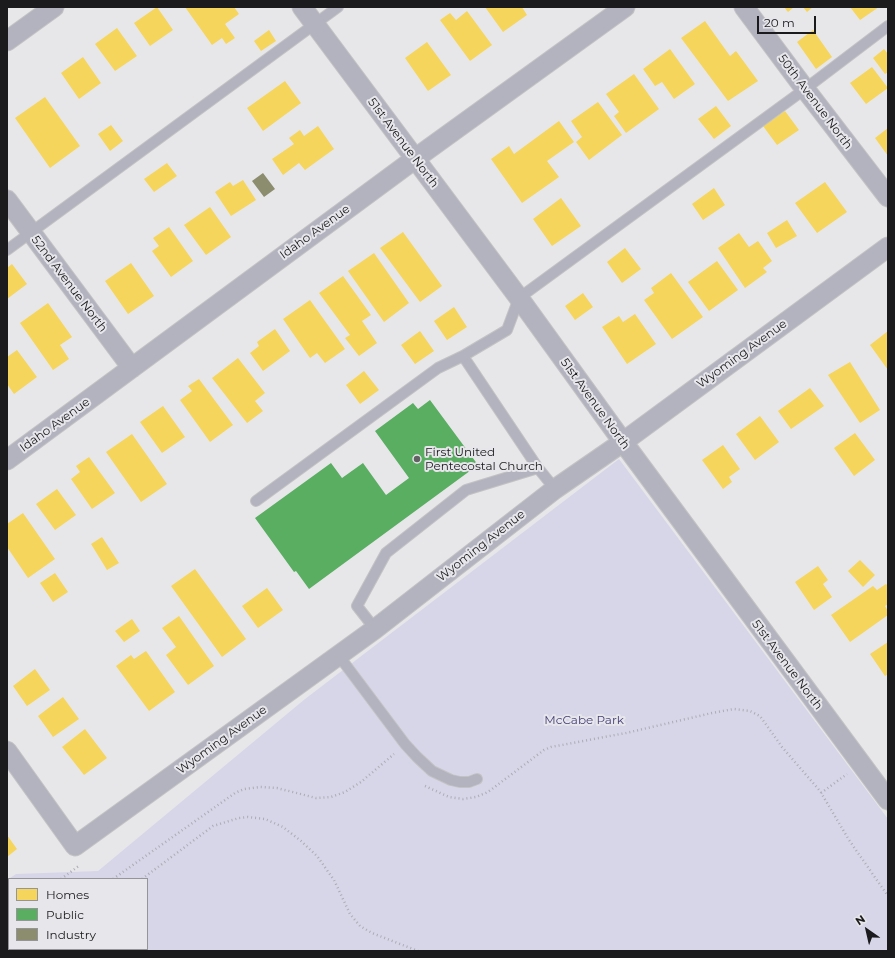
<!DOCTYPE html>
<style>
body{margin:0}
#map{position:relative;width:895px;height:958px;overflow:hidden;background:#e7e7ea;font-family:Montserrat,sans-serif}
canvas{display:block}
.frame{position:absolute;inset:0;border:8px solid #1b1b1d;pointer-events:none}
.legend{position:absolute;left:8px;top:878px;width:140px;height:72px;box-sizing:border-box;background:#e6e6eb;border:1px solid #959599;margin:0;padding:5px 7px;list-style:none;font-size:12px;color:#1b1b1d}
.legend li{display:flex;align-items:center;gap:8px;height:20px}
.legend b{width:20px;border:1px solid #959599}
.north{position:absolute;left:847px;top:910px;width:40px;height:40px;-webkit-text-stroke:3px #e6e6eb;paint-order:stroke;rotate:326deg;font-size:11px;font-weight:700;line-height:16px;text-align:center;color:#1b1b1d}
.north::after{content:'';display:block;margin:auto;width:14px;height:18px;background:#1b1b1d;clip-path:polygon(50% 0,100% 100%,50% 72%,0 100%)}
.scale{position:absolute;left:757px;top:16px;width:59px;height:18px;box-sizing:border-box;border:2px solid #1b1b1d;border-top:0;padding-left:5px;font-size:12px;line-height:14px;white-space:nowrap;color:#1b1b1d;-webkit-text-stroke:3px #e6e6eb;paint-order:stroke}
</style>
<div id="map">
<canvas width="895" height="958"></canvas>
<div class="frame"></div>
<ul class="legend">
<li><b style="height:11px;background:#f6d55c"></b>Homes</li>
<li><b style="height:11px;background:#5aae61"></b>Public</li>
<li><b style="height:11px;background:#8c8c6e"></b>Industry</li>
</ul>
<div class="north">N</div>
<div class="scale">20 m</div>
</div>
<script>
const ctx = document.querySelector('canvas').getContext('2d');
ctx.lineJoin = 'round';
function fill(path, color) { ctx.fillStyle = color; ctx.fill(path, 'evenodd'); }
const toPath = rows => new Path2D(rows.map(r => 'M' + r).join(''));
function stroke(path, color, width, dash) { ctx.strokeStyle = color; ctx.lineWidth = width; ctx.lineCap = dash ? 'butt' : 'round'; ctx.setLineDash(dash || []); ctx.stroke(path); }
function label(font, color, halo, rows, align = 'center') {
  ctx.font = font + ' Montserrat,sans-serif'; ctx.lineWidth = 4; ctx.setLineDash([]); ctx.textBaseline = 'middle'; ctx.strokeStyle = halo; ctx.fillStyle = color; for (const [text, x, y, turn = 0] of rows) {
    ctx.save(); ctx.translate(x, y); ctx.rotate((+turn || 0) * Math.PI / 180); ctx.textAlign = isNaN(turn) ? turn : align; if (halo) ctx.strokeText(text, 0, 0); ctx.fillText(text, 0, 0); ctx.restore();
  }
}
fill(toPath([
 [619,459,888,819,888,951,7,951,7,880,16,874,98,871,305,699],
 [9,879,147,879,147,949,9,949]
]), '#d7d6e8');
fill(toPath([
 [157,7,173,30,150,46,134,23],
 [185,7,234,7,239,14,225,24,235,38,226,44,222,38,212,45],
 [485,7,522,7,527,15,503,32],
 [784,7,794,7,788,12],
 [803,7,813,7,807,12],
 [850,7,879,7,860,20],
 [467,11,492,45,470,61,440,20,450,13,456,20],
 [705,21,730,56,736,51,758,81,728,101,681,38],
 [117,28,137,56,115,71,95,44],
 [269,30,276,41,261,51,254,41],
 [813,30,832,57,816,69,797,42],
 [427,42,451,75,428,91,405,58],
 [670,49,695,84,674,99,662,82,655,86,643,69],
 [884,49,888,54,888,72,885,74,873,58],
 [83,57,101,83,79,99,61,73],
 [872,67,888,88,866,104,850,83],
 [634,74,659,109,626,133,614,116,619,112,606,94],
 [285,81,301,103,263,131,247,108],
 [45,97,80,146,50,168,15,118],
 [598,102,622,135,589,160,576,142,582,137,571,121],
 [716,106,731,126,714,139,698,119],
 [785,111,799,130,777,145,763,126],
 [559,121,574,142,547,161,559,177,522,203,491,159,509,146,514,154],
 [111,125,123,141,110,151,98,134],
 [318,126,334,149,305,170,299,163,283,175,272,159,294,144,289,138,300,130,304,136],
 [888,128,888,156,875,138],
 [167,163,177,176,154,192,144,179],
 [243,180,256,200,231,216,215,192,230,182,233,186],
 [825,182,847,212,817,233,795,203],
 [714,188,725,205,703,220,692,204],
 [561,198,581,226,552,246,533,219],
 [210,207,231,237,206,255,184,225],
 [787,220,797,236,776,248,767,233],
 [169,227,193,261,171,277,152,251,159,246,153,238],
 [403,232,442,286,420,302,380,248],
 [739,233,749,247,758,241,772,261,763,268,767,272,745,288,718,248],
 [625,248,641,269,622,283,607,262],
 [374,253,409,303,384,322,348,271],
 [717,261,738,290,709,311,688,282],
 [131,263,154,296,128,314,105,281],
 [12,264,27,284,7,299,7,268],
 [671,273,703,317,672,339,644,300,654,293,651,288],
 [343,276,371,315,362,321,377,343,359,356,345,338,350,335,319,293],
 [583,293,593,307,575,320,565,306],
 [310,300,345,349,325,363,317,353,310,358,283,319],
 [48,303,72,337,60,345,69,359,53,370,20,323],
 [454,307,467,327,447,340,434,321],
 [635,314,656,344,627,364,602,327,619,316,623,322],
 [275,329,290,351,263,371,250,353,259,346,257,342],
 [420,331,434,351,415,364,401,345],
 [888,331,888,370,870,345],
 [17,350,37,377,14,394,7,384,7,357],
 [238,358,265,393,255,401,263,411,247,423,212,378],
 [850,362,880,410,860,423,828,375],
 [364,371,379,390,360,404,346,385],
 [199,379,233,425,210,442,180,400,192,391,188,386],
 [810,388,824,406,791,429,778,411],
 [163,406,185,437,162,453,140,422],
 [760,416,779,442,755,460,736,434],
 [855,433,875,460,854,476,834,448],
 [132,434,167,484,141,502,106,452],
 [723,445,740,469,729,477,732,482,723,489,702,460],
 [89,457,115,493,92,509,71,479,80,472,76,466],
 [57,489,76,515,55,530,36,504],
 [23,513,55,559,28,578,7,547,7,524],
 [102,537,119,563,107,570,91,544],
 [860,560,875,575,863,587,848,571],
 [818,566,828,580,823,584,832,597,814,610,795,582],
 [195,569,246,639,222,657,171,586],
 [55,573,68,592,53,602,40,583],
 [886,584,888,586,888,604,885,606,888,611,888,615,850,642,831,615,873,586,877,590],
 [267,588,283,610,258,628,242,606],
 [179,616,214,666,188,685,166,655,176,647,162,628],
 [132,619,140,631,124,642,115,631],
 [888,642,888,674,885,676,870,654],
 [146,651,175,692,149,711,116,666,131,655,134,659],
 [35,669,50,690,27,706,13,686],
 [63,697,79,719,53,737,38,716],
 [85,729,107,758,84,775,62,747],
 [7,835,17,849,7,857]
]), '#f6d55c');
fill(toPath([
 [430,400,478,465,309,589,296,571,294,572,255,518,331,463,342,478,363,463,386,495,409,478,375,431,413,403,418,409]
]), '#5aae61');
fill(toPath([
 [263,173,275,189,264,197,252,181]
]), '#8c8c6e');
const service = toPath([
 [7,250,338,7],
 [463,356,538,468,555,489],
 [256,501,438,368,463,356,507,330,519,298,805,89,888,26],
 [375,629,357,606,386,553,466,490,538,468],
 [339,656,405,744,417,757,432,771,451,780,460,782,469,782,477,779]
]);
const minor = toPath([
 [302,7,519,298,623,442,888,800],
 [744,7,805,89,888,197],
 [7,41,54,7],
 [7,200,132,368],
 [7,460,427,150,625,7],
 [7,751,75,846,375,629,555,489,623,442,888,247]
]);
stroke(service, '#c3c3c4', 12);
stroke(minor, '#c3c3c4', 21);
stroke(toPath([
 [425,786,449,797,463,799,476,797,488,792,544,750,551,747,626,733,712,713,734,709,750,711,760,716,782,747,820,791,849,840,888,896],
 [821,793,847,774],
 [61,879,80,865],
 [113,879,235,793,244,789,260,787,277,788,316,798,331,797,345,792,361,782,394,754],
 [142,879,213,826,239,818,248,817,265,819,283,827,301,841,317,856,334,880,350,914,360,926,372,933,418,951],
 [7,899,9,898],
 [7,918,9,916],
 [111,949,115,951]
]), '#acacb4', 2.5, [1, 3]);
stroke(service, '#b3b3bf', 10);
stroke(minor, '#b3b3bf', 19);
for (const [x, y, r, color] of [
 [417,459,4,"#626265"]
]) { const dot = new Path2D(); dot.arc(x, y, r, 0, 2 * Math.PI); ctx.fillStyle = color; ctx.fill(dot); stroke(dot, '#e6e6eb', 1.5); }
label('12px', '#1b1b1d', '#e6e6eb', [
 ["50th Avenue North",815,102,53],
 ["51st Avenue North",403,143,53],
 ["Idaho Avenue",315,232,-36],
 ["52nd Avenue North",69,284,53],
 ["Wyoming Avenue",742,354,-36],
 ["51st Avenue North",595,404,54],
 ["Idaho Avenue",55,425,-36],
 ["Wyoming Avenue",481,546,-38],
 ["51st Avenue North",787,665,53],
 ["Wyoming Avenue",222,740,-36]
]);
label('12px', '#1b1b1d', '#e6e6eb', [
 ["First United",425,452],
 ["Pentecostal Church",425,466]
], 'left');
label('12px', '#453e78', '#e6e6eb', [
 ["McCabe Park",584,720]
]);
</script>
